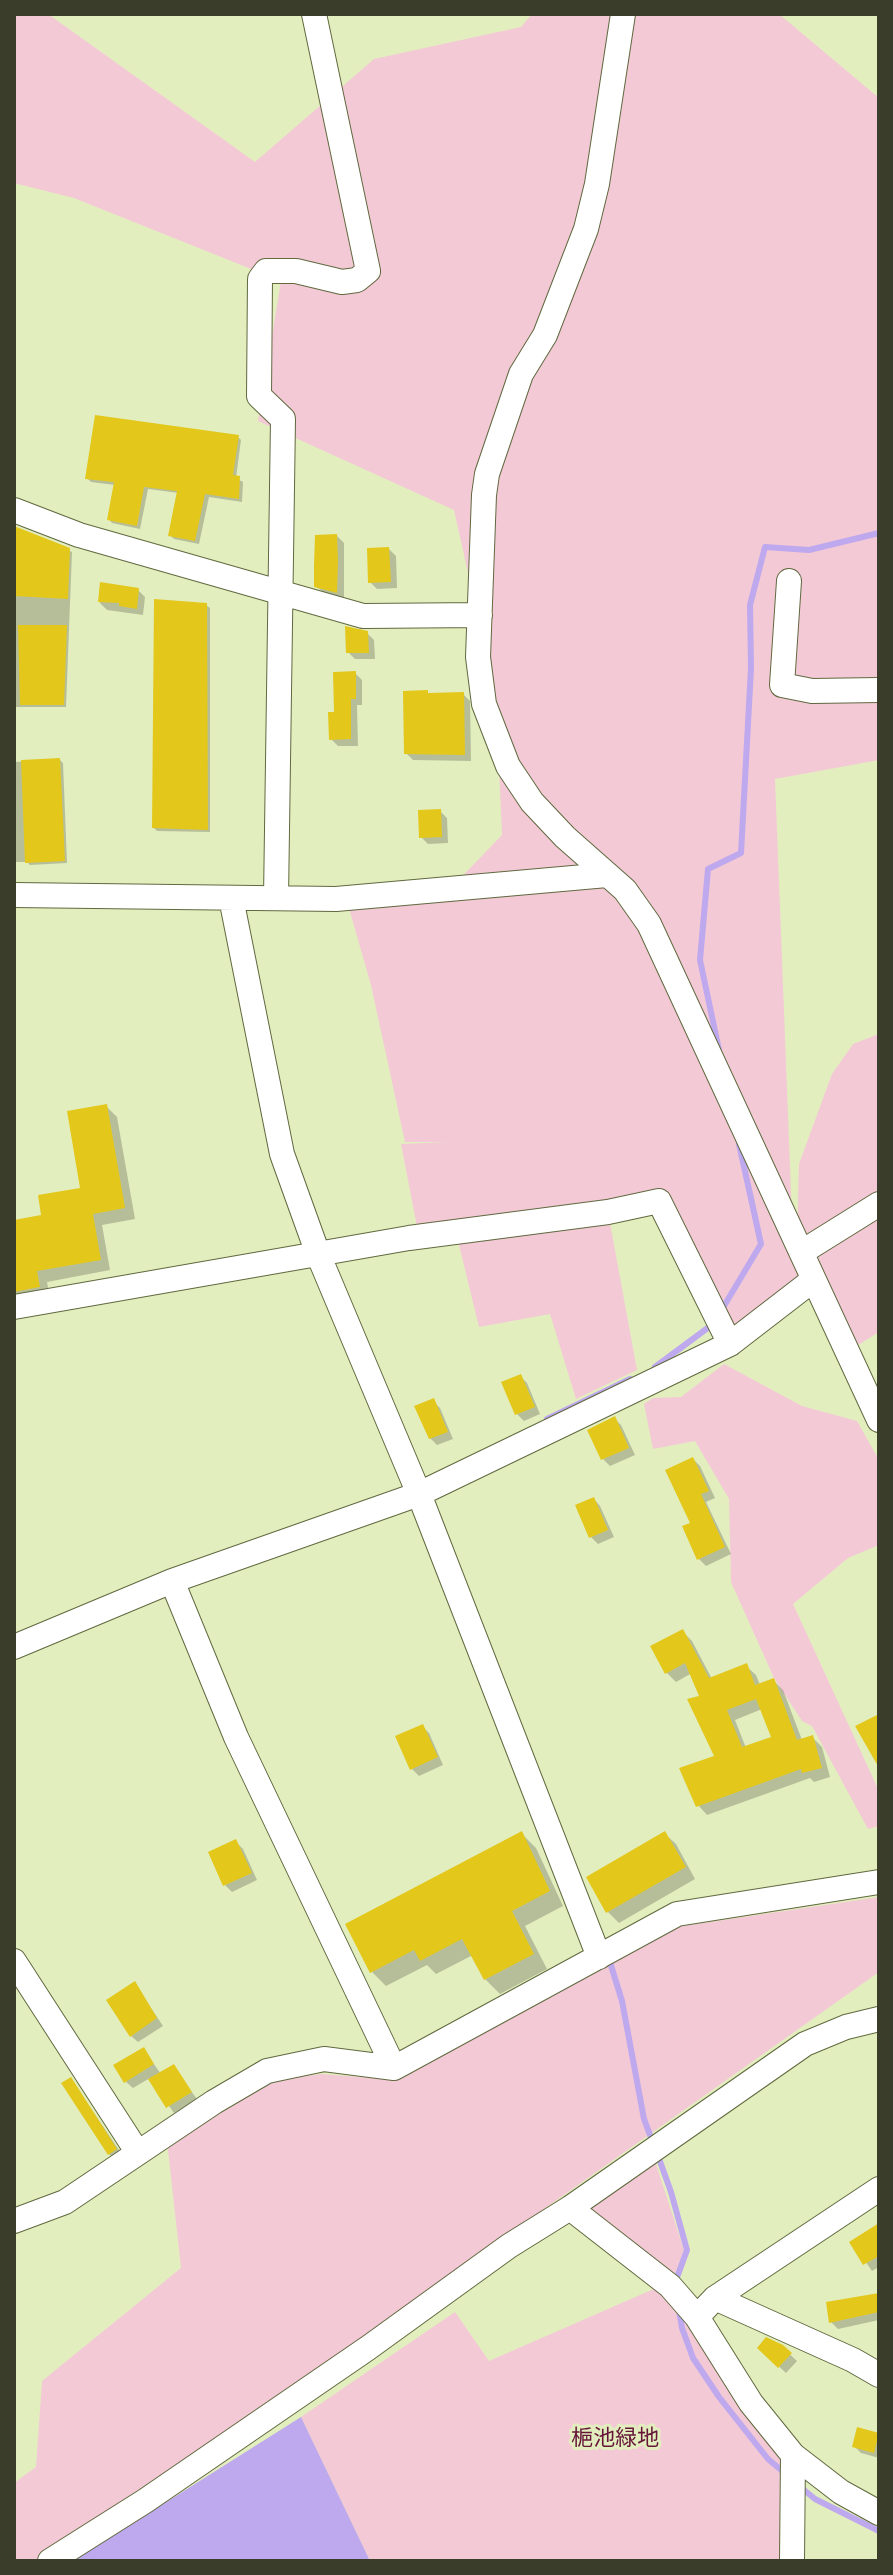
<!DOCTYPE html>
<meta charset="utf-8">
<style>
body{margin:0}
#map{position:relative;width:893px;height:2575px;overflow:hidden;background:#e3eebf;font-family:"Noto Sans",sans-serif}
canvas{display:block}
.frame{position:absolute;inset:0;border:16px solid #393d2a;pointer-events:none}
</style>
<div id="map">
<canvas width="893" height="2575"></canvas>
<div class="frame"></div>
</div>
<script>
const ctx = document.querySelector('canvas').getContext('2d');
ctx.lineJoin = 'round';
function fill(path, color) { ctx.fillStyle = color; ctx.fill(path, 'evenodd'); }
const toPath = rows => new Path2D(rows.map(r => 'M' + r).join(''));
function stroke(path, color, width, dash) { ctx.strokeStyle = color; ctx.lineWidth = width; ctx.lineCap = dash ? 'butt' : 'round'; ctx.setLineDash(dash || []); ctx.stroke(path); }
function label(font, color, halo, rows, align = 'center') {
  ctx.font = font + ' "Noto Sans","Noto Sans JP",sans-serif'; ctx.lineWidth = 6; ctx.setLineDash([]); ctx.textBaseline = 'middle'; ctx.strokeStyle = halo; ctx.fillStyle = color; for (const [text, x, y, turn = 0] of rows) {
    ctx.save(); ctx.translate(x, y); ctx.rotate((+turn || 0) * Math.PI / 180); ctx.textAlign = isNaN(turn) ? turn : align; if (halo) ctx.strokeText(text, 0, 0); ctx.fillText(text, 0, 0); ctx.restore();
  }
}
fill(toPath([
 [14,14,48,14,255,162,374,59,521,27,532,14,779,14,879,98,879,760,775,779,793,1244,805,1279,728,1333,661,1196,419,1237,401,1144,447,1142,405,1142,371,985,346,898,447,892,502,835,496,698,454,510,258,421,281,281,74,198,14,183],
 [879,1034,879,1332,855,1347,797,1236,799,1164,832,1074,853,1044],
 [608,1212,637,1370,576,1399,550,1314,479,1327,458,1241],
 [724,1364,802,1406,857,1421,879,1460,879,1545,848,1558,793,1604,879,1791,879,1826,868,1829,812,1726,802,1721,774,1678,731,1582,729,1499,695,1441,653,1449,644,1404,653,1398,681,1397],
 [879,1897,879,1972,140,2495,34,2561,14,2561,14,2483,36,2467,42,2381,181,2268,167,2141,272,2081,321,2074,385,2079,676,1927],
 [653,2155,684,2250,673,2279,583,2202],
 [656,2288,689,2321,782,2460,784,2561,370,2561,301,2417,455,2312,489,2361]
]), '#f3c9d6');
fill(toPath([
 [301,2417,370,2561,73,2561]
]), '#bea8ee');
fill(toPath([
 [238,437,241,440,236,478,243,482,242,502,209,497,199,544,174,539,170,535,179,493,148,489,140,529,112,523,109,519,115,485,91,482,87,478],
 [14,528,72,552,66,707,14,707],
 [337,536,344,543,344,598,324,593,316,586],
 [389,549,396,556,397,588,377,589,370,582],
 [102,584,138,590,145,597,143,615,107,610,100,603],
 [206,605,210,608,210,832,157,831,154,828],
 [367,633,374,640,375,659,355,659,348,652],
 [355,673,362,680,362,705,357,705,358,746,338,746,331,739,336,714],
 [463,694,470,701,471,761,413,760,406,753,429,695],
 [60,760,63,763,67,863,30,865,27,862,14,862,14,762],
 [440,811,447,818,448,843,428,844,421,837],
 [106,1106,117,1117,135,1219,102,1225,110,1270,47,1282,50,1298,14,1306,14,1222,43,1216,83,1189],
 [520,1376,527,1383,540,1414,524,1421,517,1414],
 [433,1401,440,1408,453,1439,437,1445,430,1438],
 [615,1419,621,1425,635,1455,610,1466,603,1459,590,1431],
 [693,1459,700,1466,715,1498,706,1502,731,1554,706,1566,699,1559,692,1524],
 [594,1499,600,1506,614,1537,598,1544,591,1537],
 [682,1631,692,1641,712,1679,746,1666,756,1675,760,1685,773,1680,783,1690,802,1740,813,1738,822,1747,830,1777,814,1782,810,1778,707,1815,698,1805,717,1758,701,1698,692,1673,676,1682,666,1672],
 [762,1709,773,1739,746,1748,735,1720],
 [422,1726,429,1733,443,1765,419,1776,412,1769],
 [522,1834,536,1848,563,1906,525,1926,547,1969,500,1994,485,1979,473,1955,436,1974,427,1965,386,1986,372,1972],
 [665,1834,676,1844,695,1879,619,1923,608,1912,588,1878],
 [236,1842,243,1849,257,1880,232,1892,225,1885],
 [135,1984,163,2026,138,2042,131,2036],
 [143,2049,161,2074,173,2067,197,2099,174,2113,150,2078,133,2088,126,2082],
 [71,2079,123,2156,116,2161,109,2154],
 [879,2231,879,2267,872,2271,852,2242],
 [879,2294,879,2320,838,2329,831,2322],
 [782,2347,797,2361,786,2373,759,2348],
 [878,2435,879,2458,861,2453,854,2446]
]), '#0003');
stroke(toPath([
 [719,1050,700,960,708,869,741,853,751,668,750,605,765,547,809,550,879,533],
 [721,1311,761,1244,739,1144],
 [655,1367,713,1324],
 [547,1419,630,1379],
 [609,1959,622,2001,644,2119,653,2143],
 [657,2153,671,2192,687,2250,675,2283],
 [679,2310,682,2328,693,2358,719,2397,768,2459,787,2475],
 [798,2485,815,2499,879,2531]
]), '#bea8ee', 6);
fill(toPath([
 [95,415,239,435,233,475,240,476,239,499,205,494,195,541,168,536,177,491,144,487,137,526,107,520,114,482,85,479],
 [14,526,70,548,68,599,14,596],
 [337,534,338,562,337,593,314,587,314,566,315,535],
 [389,547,391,582,368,583,367,548],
 [100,582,139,588,137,609,119,606,119,603,98,602],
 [154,599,207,603,208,830,152,828],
 [18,625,67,625,64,705,20,705],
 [345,626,368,631,369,653,346,653],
 [356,671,356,699,351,699,351,739,329,740,328,712,334,712,333,672],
 [428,690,428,693,464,692,465,755,404,754,403,691],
 [60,758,65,861,25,863,21,760],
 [441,809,442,837,419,838,418,810],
 [107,1104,125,1208,93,1214,101,1260,37,1271,40,1287,14,1292,14,1220,41,1215,38,1195,80,1188,67,1111],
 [521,1374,535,1407,515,1415,501,1382],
 [434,1398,448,1432,429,1439,414,1406],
 [615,1416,629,1448,601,1460,587,1430],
 [693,1457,709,1491,701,1494,725,1547,697,1560,682,1526,690,1523,665,1470],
 [594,1497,608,1530,589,1538,575,1505],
 [683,1629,709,1678,747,1663,755,1685,774,1678,797,1740,813,1735,822,1768,802,1773,801,1769,696,1807,679,1768,714,1756,687,1699,699,1696,685,1663,665,1674,650,1646],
 [756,1699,771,1737,742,1747,727,1710],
 [879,1714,879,1768,855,1726],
 [423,1724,438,1757,410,1770,395,1736],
 [522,1831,550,1891,512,1911,534,1954,484,1980,462,1939,420,1961,414,1950,370,1973,345,1924],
 [665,1831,686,1867,606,1913,586,1877],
 [236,1839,252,1873,223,1886,208,1852],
 [135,1981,157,2018,130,2037,106,2000],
 [144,2047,154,2064,124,2083,113,2065],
 [174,2064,192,2092,166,2108,148,2079],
 [71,2077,117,2149,108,2155,61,2083],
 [879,2223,879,2256,863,2265,849,2242],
 [879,2293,879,2312,829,2323,826,2302],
 [766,2337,783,2345,792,2353,778,2368,757,2348],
 [857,2427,879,2433,874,2453,852,2447]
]), '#e3c71b');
const minor = toPath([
 [623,14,597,184,586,229,545,335,521,374,487,474,484,495,478,657,484,704,508,766,532,802,565,837,625,890,649,924,879,1420],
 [14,510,79,535,363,616,480,615],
 [789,581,782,685,812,691,879,690],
 [14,895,336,899,607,875],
 [231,898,282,1154,318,1254,419,1494,599,1957],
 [276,898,283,419,259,396,260,279,266,271,296,271,342,282,357,280,368,271,314,14],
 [802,1252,879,1204],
 [14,1307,409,1238,608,1212,659,1201,730,1344],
 [172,1581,236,1737,394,2068],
 [14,1647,172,1581,419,1494,730,1344,813,1280],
 [14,1961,138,2153],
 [570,2208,670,2286,697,2317,751,2403,793,2455,841,2492,879,2513],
 [14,2221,65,2202,214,2102,267,2071,324,2059,394,2068,677,1914,879,1882],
 [715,2298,853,2360,879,2375],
 [697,2317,715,2298,879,2189],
 [50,2561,145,2501,368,2348,509,2246,570,2208,805,2044,846,2027,879,2019],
 [792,2561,793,2455]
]);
stroke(minor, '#60693f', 26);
stroke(minor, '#fff', 24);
label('22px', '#661539', '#e3eebf', [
 ["梔池緑地",615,2439]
]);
</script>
